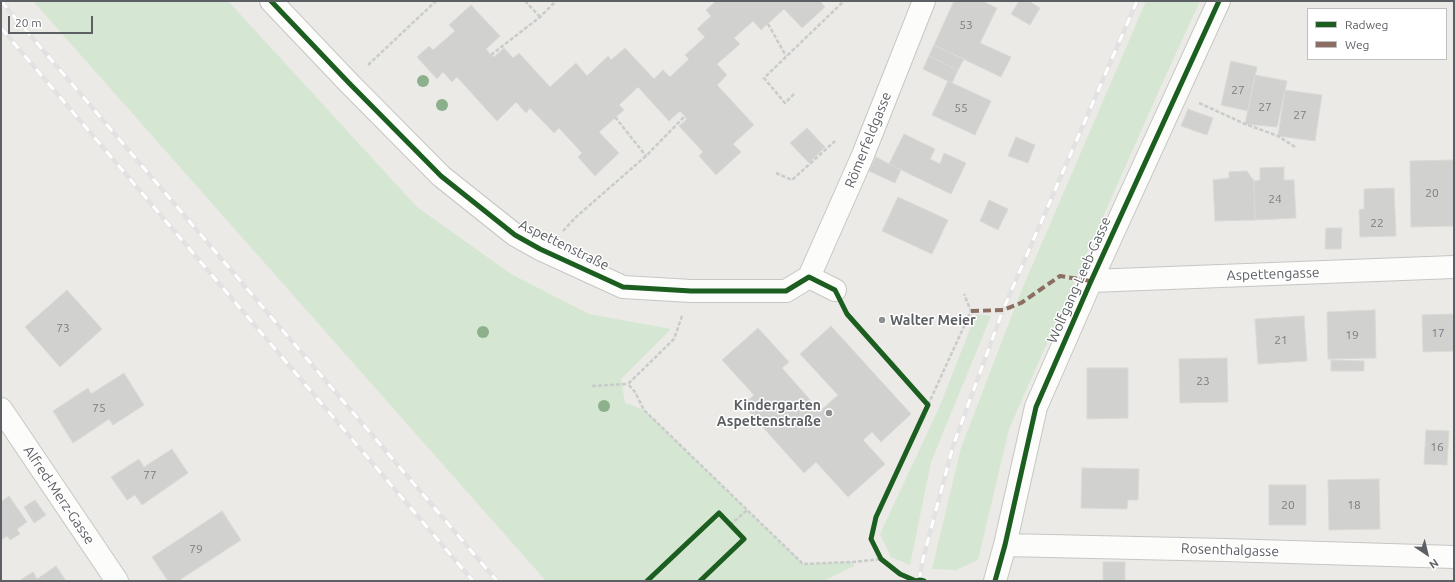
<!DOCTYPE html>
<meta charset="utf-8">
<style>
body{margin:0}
#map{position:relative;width:1455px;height:582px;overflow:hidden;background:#ebeae6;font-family:Ubuntu,sans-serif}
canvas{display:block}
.frame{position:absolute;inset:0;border:2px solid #5c5f63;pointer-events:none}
.legend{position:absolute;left:1307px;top:8px;width:140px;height:52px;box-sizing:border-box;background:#fff;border:1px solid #bebfc1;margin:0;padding:5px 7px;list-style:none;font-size:12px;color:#5c5f63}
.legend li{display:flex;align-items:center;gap:8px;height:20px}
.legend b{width:20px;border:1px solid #bebfc1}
.north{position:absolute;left:1407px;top:534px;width:40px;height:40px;-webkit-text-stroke:3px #fff;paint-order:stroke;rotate:145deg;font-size:11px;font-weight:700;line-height:16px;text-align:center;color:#5c5f63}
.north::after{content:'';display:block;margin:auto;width:14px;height:18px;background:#5c5f63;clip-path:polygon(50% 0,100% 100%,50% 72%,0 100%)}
.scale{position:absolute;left:8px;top:16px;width:85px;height:18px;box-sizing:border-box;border:2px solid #5c5f63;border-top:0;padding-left:5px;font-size:12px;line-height:14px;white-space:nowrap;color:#5c5f63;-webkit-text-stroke:3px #fff;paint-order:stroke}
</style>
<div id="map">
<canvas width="1455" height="582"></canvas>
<div class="frame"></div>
<ul class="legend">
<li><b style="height:5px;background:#1b5e20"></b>Radweg</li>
<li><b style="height:5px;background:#8d6e63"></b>Weg</li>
</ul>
<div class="north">N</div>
<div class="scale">20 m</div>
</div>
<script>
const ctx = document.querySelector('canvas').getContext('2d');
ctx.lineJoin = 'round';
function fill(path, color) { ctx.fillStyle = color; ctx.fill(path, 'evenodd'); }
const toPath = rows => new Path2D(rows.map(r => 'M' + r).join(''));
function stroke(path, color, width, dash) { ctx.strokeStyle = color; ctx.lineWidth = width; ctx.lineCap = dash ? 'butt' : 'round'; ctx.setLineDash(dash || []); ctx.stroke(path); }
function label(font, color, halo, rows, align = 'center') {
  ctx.font = font + ' Ubuntu,sans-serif'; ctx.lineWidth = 3; ctx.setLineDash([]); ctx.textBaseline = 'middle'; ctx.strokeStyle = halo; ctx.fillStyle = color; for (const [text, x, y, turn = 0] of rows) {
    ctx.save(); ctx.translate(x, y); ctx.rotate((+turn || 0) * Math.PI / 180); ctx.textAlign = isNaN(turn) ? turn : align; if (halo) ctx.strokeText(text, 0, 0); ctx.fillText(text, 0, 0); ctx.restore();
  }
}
fill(toPath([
 [33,1,228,1,417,207,511,274,589,314,671,329,621,379,625,403,644,410,803,564,853,562,854,566,823,581,546,581],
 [1146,1,1200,1,1161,86,1009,429,978,560,956,570,932,569,961,448,1020,294],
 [976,314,991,316,931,462,910,565,891,557,880,534,939,408]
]), '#d5e6d3');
const building = toPath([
 [716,1,820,1,825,7,802,28,784,9,761,30,753,21,734,38,740,44,717,64,727,75,717,85,754,125,733,144,741,152,716,175,699,156,703,152,679,126,687,119,680,111,669,121,638,87,619,105,624,110,599,132,619,153,595,176,578,157,582,153,559,128,554,133,530,108,526,113,516,102,497,121,457,77,452,82,443,72,437,79,417,57,429,46,433,50,455,31,449,25,471,5,500,36,486,49,491,55,494,57,504,48,513,58,519,53,550,87,576,63,587,76,608,56,611,60,625,48,654,79,663,70,670,77,689,59,685,55,705,37,697,29,711,16,706,10,716,1],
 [954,1,982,1,997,8,980,43,1011,57,1001,77,934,45,954,1],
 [1019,1,1029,1,1040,8,1030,25,1011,14,1019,1],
 [934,45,964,59,958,70,929,56,934,45],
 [929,56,958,70,952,83,923,69,929,56],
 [1231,61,1257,67,1248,111,1221,105,1231,61],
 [1255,75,1287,81,1277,127,1245,124,1255,75],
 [948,81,991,101,975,135,932,115,948,81],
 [1285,90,1322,95,1315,141,1278,136,1285,90],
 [1188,109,1213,118,1207,135,1181,126,1188,109],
 [807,128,825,147,809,163,790,143,807,128],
 [904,134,935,149,930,159,940,164,944,153,966,163,951,194,889,164,904,134],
 [1016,137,1035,145,1028,163,1008,156,1016,137],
 [876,157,901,170,895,183,869,171,876,157],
 [1454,160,1454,226,1411,227,1410,161,1454,160],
 [1284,167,1284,180,1294,180,1296,218,1255,220,1254,181,1260,180,1260,168,1284,167],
 [1247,171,1254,181,1255,220,1215,221,1213,180,1229,178,1229,172,1247,171],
 [1394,188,1396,236,1360,237,1359,210,1364,209,1364,189,1394,188],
 [898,197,948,220,932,254,882,231,898,197],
 [989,200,1008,209,998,230,980,221,989,200],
 [1326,228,1342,228,1341,249,1325,249,1326,228],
 [67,290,102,329,60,367,25,327,67,290],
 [1375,310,1376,358,1328,359,1327,312,1375,310],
 [1454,314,1454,351,1423,352,1422,315,1454,314],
 [1304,316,1307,361,1258,364,1255,319,1304,316],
 [831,326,911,414,881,442,872,432,863,440,885,464,848,497,816,462,804,473,743,405,754,395,722,360,758,328,789,362,782,368,820,411,838,395,800,354,831,326],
 [1227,358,1228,402,1180,403,1179,359,1227,358],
 [1331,360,1364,361,1364,371,1331,371,1331,360],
 [1087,368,1128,368,1128,418,1087,419,1087,368],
 [124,373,144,405,113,425,109,419,73,443,53,411,88,388,91,394,124,373],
 [1426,430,1449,431,1447,465,1424,464,1426,430],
 [172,449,188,473,142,505,135,495,127,500,111,477,139,459,144,467,172,449],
 [1082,468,1139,469,1138,500,1128,500,1127,509,1081,508,1082,468],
 [1379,479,1380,529,1329,530,1328,480,1379,479],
 [1269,485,1306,485,1306,525,1269,525,1269,485],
 [9,496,27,522,17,529,20,534,10,540,7,536,1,540,1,502,9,496],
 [35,500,46,515,34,523,24,507,35,500],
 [222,511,241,540,178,581,168,581,152,557,222,511],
 [1103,562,1125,562,1125,581,1103,581,1103,562],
 [56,566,66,581,19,581,33,572,37,579,56,566]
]);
fill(building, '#d1d1cf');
stroke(building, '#dad9d6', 1);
const minor = toPath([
 [271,1,349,83,441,176,515,235,540,249,623,287,691,291,786,291,809,277],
 [809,277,863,155,924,1],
 [809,277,835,290],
 [1091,281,1454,267],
 [1,409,117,581],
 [1005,545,1225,550,1454,557],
 [995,581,1005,545,1036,407,1091,281,1219,1]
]);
stroke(minor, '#c7c6c6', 24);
stroke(toPath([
 [525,1,540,17],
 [768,24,786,56],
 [491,55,540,17,556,1],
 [368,65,436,1],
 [794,94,785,103,764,78,844,1],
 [1199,103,1245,124,1278,136,1295,147],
 [615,117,646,156],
 [776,173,792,180,835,141],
 [563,231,576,217,646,156,685,116],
 [682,316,674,339,628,384,635,392,644,410,803,564,853,562,881,559],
 [592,386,628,384],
 [928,405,971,311,964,294],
 [730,525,747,510]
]), '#c8ccca', 2.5, [4, 2]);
stroke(minor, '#fcfcfb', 22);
const rail = toPath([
 [1,1,497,581],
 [1,28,473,581],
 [919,581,923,559,953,446,1003,310,1137,1]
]);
stroke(rail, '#e2e2e2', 4.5);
stroke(rail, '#fff', 3, [9]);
stroke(toPath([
 [971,311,1003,310,1021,303,1060,276,1091,281]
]), '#8d6e63', 4, [8, 4]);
stroke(toPath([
 [271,1,349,83,441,176,515,235,540,249,623,287,691,291,786,291,809,277,835,290,847,314,928,405,876,517,871,539,881,559,900,574,916,581,920,580,924,581],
 [647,581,719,513,744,539,700,581],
 [995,581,1005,545,1036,407,1091,281,1219,1]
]), '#1b5e20', 5);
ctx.fillStyle = '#8cb08c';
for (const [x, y] of [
 [423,81],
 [442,105],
 [483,332],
 [604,406]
]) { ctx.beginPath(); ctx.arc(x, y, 6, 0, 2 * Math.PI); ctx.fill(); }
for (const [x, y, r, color] of [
 [882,320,4,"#8e9091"],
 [829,413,4,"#8e9091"]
]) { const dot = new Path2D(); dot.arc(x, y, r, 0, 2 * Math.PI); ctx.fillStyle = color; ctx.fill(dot); stroke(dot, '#fff', 1.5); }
label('12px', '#7a7d7f', null, [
 ["53",966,25],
 ["27",1238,90],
 ["27",1265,107],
 ["55",961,108],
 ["27",1300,115],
 ["20",1432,193],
 ["24",1275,199],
 ["22",1377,223],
 ["73",63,328],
 ["17",1438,333],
 ["19",1352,335],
 ["21",1281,340],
 ["23",1203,381],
 ["75",99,408],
 ["16",1437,447],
 ["77",150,475],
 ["20",1288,505],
 ["18",1354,505],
 ["79",196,549]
]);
label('14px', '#5c5f63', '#fff', [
 ["Römerfeldgasse",868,140,-68],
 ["Aspettenstraße",564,245,26],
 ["Aspettengasse",1273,274,-2],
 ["Wolfgang-Leeb-Gasse",1079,280,-66],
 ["Alfred-Merz-Gasse",59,495,56],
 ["Rosenthalgasse",1230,550,2]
]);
label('bold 14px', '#5c5f63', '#fff', [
 ["Walter Meier",890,320],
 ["Kindergarten",821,405,"right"],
 ["Aspettenstraße",821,421,"right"]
], 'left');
</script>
